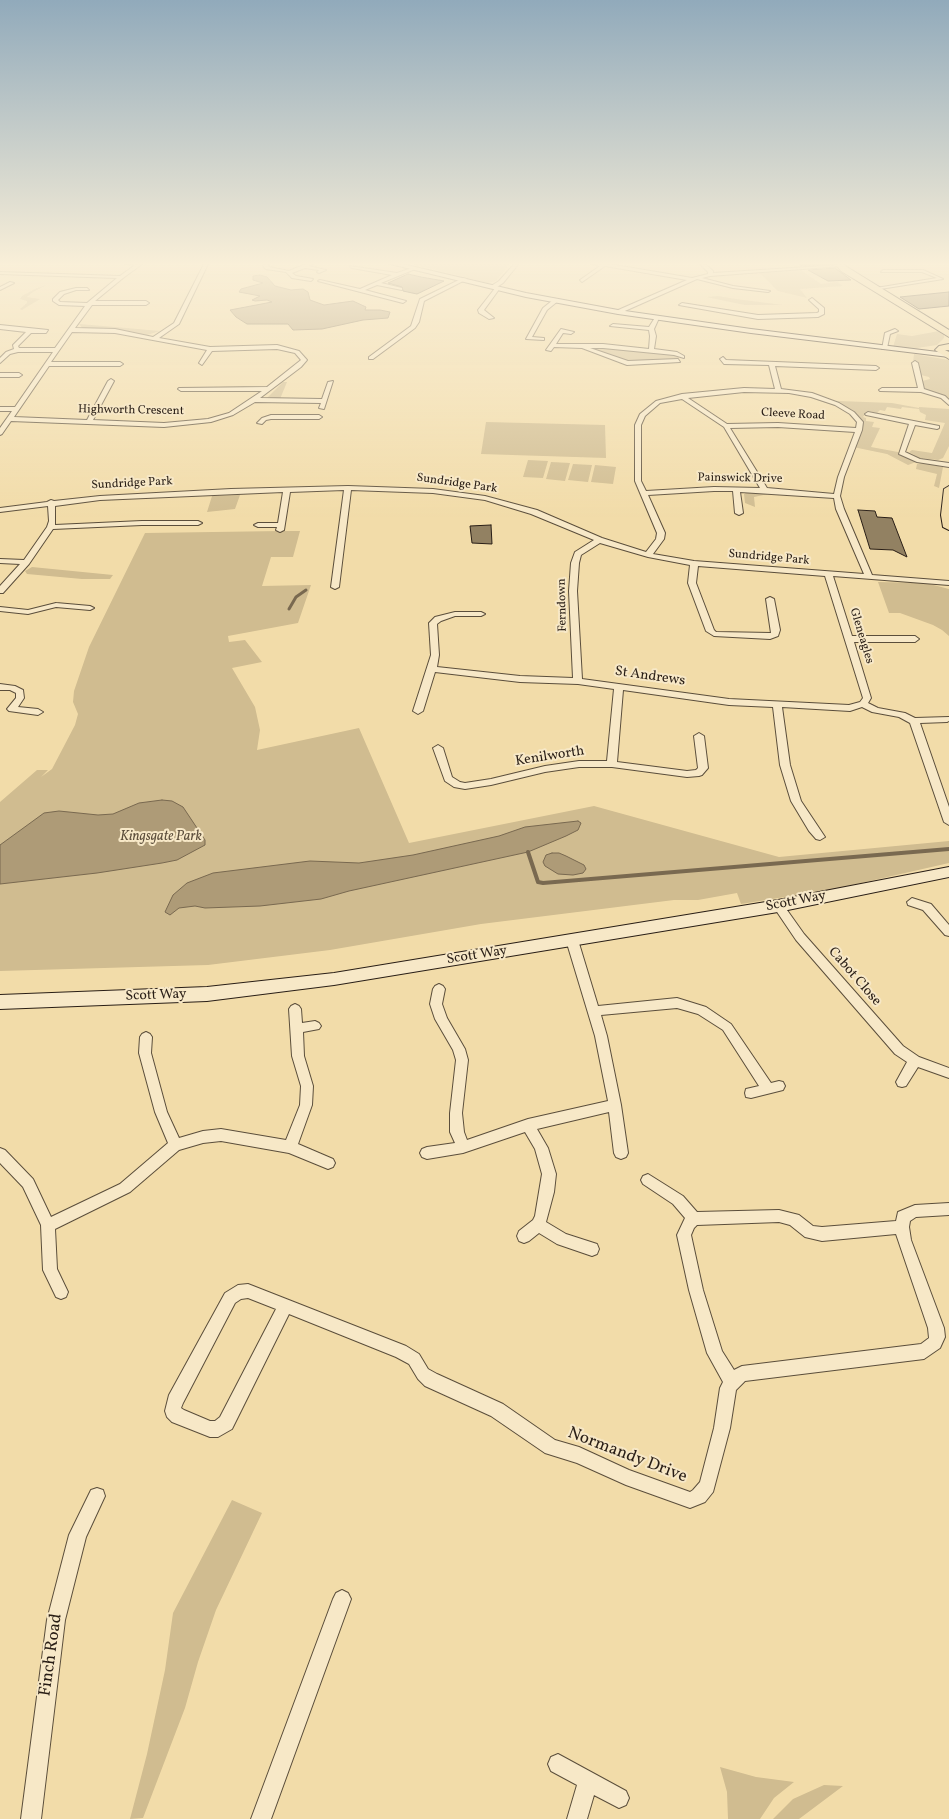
<!DOCTYPE html>
<style>
body{margin:0}
canvas{display:block;background:#f2dca9}
</style>
<canvas width="949" height="1819"></canvas>
<script>
const ctx = document.querySelector('canvas').getContext('2d');
ctx.lineJoin = 'round';
function fill(path, color) { ctx.fillStyle = color; ctx.fill(path, 'evenodd'); }
const toPath = rows => new Path2D(rows.map(r => 'M' + r).join(''));
function stroke(path, color, width, dash) { ctx.strokeStyle = color; ctx.lineWidth = width; ctx.lineCap = dash ? 'butt' : 'round'; ctx.setLineDash(dash || []); ctx.stroke(path); }
function label(font, color, halo, rows, align = 'center') {
  ctx.font = font + ' Vollkorn,serif'; ctx.lineWidth = 4; ctx.setLineDash([]); ctx.textBaseline = 'middle'; ctx.strokeStyle = halo; ctx.fillStyle = color; for (const [text, x, y, turn = 0] of rows) {
    ctx.save(); ctx.translate(x, y); ctx.rotate((+turn || 0) * Math.PI / 180); ctx.textAlign = isNaN(turn) ? turn : align; if (halo) ctx.strokeText(text, 0, 0); ctx.fillText(text, 0, 0); ctx.restore();
  }
}
fill(toPath([
 [405,262,511,262,496,281,487,283],
 [801,270,821,284,837,282,843,286,800,289,807,298,778,291,760,273],
 [46,285,33,292,27,297,40,299,22,310,20,309,27,303,27,301,20,299,22,296,35,289],
 [718,296,736,299,783,305,745,305,706,297],
 [79,324,104,326,160,331,147,335,83,329],
 [939,331,944,335,944,338,937,345,917,348,893,347,897,334,912,336],
 [599,347,670,354,679,357,678,360,630,363,595,351,595,349],
 [914,354,949,360,949,399,925,389,922,381,930,379,929,377,921,375,919,363,913,362],
 [283,382,287,382,280,399,266,399],
 [839,401,892,403,919,408,919,407,949,409,949,446,943,458,938,460,920,458,909,452,912,450,932,453,945,423,925,420,926,415,920,412,919,409,910,408,902,407,901,409,887,407,885,411,880,410,877,413,868,411,863,417,866,418,866,421,874,422,872,427,880,428,871,447,898,452,916,462,908,465,887,454,853,447,861,421,860,417,852,410,837,402],
 [486,422,605,425,606,458,481,454],
 [528,460,548,461,543,478,523,477],
 [551,462,570,463,565,481,546,479],
 [924,463,943,467,939,488,934,486,937,474,916,469,917,464],
 [573,464,592,465,588,482,568,480],
 [595,465,616,467,613,484,591,482],
 [748,492,778,492,754,497,755,507,745,503,744,494],
 [240,495,235,509,207,512,212,496],
 [281,531,300,531,293,557,271,557,262,586,311,585,298,623,228,636,229,642,245,640,262,662,232,668,255,707,260,730,257,750,359,728,409,843,594,806,779,857,949,841,949,863,835,889,741,904,737,893,698,900,674,900,481,924,330,950,208,965,0,971,0,802,37,770,48,770,41,777,52,769,75,725,78,714,73,702,74,691,89,647,145,533],
 [32,567,113,575,110,579,82,579,27,574,25,571],
 [878,582,926,583,949,589,949,636,942,630,933,625,900,613,889,613],
 [232,1500,262,1513,216,1610,198,1662,185,1708,143,1818,130,1819,147,1754,165,1670,173,1613],
 [720,1767,756,1777,794,1782,774,1798,760,1819,728,1819,727,1792],
 [824,1785,843,1786,799,1819,773,1819,793,1799]
]), '#d0bc90');
const water = toPath([
 [260,275,267,277,275,286,291,290,303,289,308,292,310,300,324,305,353,301,366,307,365,310,380,310,390,312,388,318,363,320,322,329,293,330,288,324,247,324,236,317,230,310,272,302,267,300,255,301,252,300,260,296,239,292,241,289,263,283,253,280,253,276,260,275],
 [162,800,172,801,183,807,205,840,205,845,177,860,162,863,97,873,0,884,0,845,44,813,59,811,98,815,113,814,139,803,162,800],
 [578,821,581,823,578,830,566,836,528,852,349,891,321,899,260,906,205,908,195,906,179,908,170,915,165,912,173,895,187,883,213,873,310,861,359,863,413,855,499,836,525,827,578,821],
 [552,853,559,853,566,856,584,865,586,869,583,873,573,875,558,874,545,866,543,862,546,855,552,853]
]);
fill(water, '#ae9b77');
stroke(water, '#796950', 1);
stroke(toPath([
 [289,609,296,597,306,590]
]), '#796950', 3);
stroke(toPath([
 [528,852,538,882,543,883,949,849]
]), '#796950', 4);
const building = toPath([
 [797,262,827,262,830,264,802,266,797,262],
 [835,268,851,280,828,281,808,270,835,268],
 [408,274,421,277,444,281,417,294,403,291,402,287,388,283,408,274],
 [949,292,949,306,919,309,900,297,949,292],
 [858,510,875,511,877,517,892,518,907,557,893,550,870,549,858,510],
 [491,525,492,544,472,543,470,526,491,525]
]);
fill(building, '#928162');
stroke(building, '#291e16', 1);
const street = toPath([
 [14,262,61,262,16,263,14,262],
 [114,262,145,262,123,278,95,301,146,301,149,303,146,305,92,305,75,328,115,329,153,337,174,323,205,262,209,262,179,324,159,338,210,347,277,345,299,351,307,360,301,367,260,398,322,399,328,382,333,381,324,409,319,408,321,403,255,402,233,415,211,422,164,427,11,421,2,434,0,435,0,428,12,411,0,411,0,407,15,407,53,352,18,352,10,354,0,363,0,358,6,352,14,349,13,345,26,332,0,329,0,325,48,330,46,333,31,333,18,346,19,348,55,348,85,306,59,305,53,301,53,299,60,292,76,288,87,288,89,290,76,290,64,294,58,300,60,302,87,303,117,278,0,274,0,272,120,276,135,265,114,262],
 [72,332,115,333,207,350,199,363,202,365,212,351,277,349,295,353,301,360,267,387,179,388,178,389,181,391,262,391,229,413,208,419,164,423,93,420,114,381,111,379,108,381,87,420,14,417,49,366,120,366,123,364,120,362,51,362,72,332],
 [265,262,269,262,268,266,269,267,289,271,310,262,316,262,309,266,326,270,319,273,317,272,319,270,305,268,292,273,296,276,313,279,311,281,292,278,286,272,266,269,263,266,265,262],
 [516,262,520,262,503,283,497,287,500,288,484,310,494,318,489,319,479,313,478,310,496,287,491,288,491,286,499,281,516,262],
 [585,262,608,262,609,264,692,278,708,274,708,272,698,262,703,262,713,271,713,273,840,265,842,266,710,276,702,278,733,286,770,291,768,292,733,288,697,279,618,314,616,311,687,280,605,266,582,282,580,280,600,266,585,262],
 [350,266,397,273,415,267,415,269,381,283,402,288,402,290,377,285,365,290,406,301,403,303,318,281,320,280,360,289,392,275,352,268,350,266],
 [883,270,923,270,943,279,874,290,876,288,937,278,922,272,881,272,883,270],
 [463,278,467,279,424,301,419,322,415,328,373,359,369,359,369,357,411,326,420,299,463,278],
 [10,282,14,283,0,290,0,287,10,282],
 [812,298,824,308,824,314,818,317,758,319,679,305,682,303,758,315,817,313,819,312,819,309,809,300,812,298],
 [553,300,558,301,547,310,532,337,544,338,544,340,526,339,543,308,553,300],
 [656,316,659,318,654,329,656,336,654,349,677,352,684,356,684,358,674,355,603,348,590,348,628,361,678,359,680,362,627,365,582,348,554,347,551,351,546,350,561,329,574,332,571,334,563,333,556,344,603,344,649,349,650,336,649,330,610,326,613,324,649,327,656,316],
 [895,329,898,331,890,334,887,348,882,349,885,333,895,329],
 [723,357,726,360,876,366,879,368,876,370,775,366,781,389,812,393,839,403,854,412,863,422,862,430,844,477,840,496,844,509,872,575,949,581,949,585,833,576,852,636,915,636,919,639,915,642,854,642,871,698,868,703,878,708,905,713,915,718,949,717,949,721,947,722,920,723,949,807,949,825,944,822,910,723,899,717,872,712,862,707,850,711,782,707,790,765,801,801,825,837,820,840,816,839,809,831,791,801,780,765,773,707,729,705,623,690,617,762,687,771,696,770,698,768,694,736,699,733,704,736,708,768,702,775,699,776,687,777,612,767,579,767,545,772,491,785,465,789,454,787,445,781,433,748,438,745,443,748,452,777,460,782,465,783,491,779,545,766,579,761,607,761,614,689,578,684,520,682,435,672,423,711,418,714,413,711,431,655,429,623,435,617,455,612,481,612,485,614,481,616,455,616,441,621,437,624,439,655,437,667,520,676,573,678,569,591,571,563,575,552,594,540,531,514,485,500,433,493,351,490,339,587,335,589,331,587,344,490,290,492,284,530,280,532,276,530,277,527,258,527,254,525,258,523,278,523,283,492,100,500,55,506,55,525,142,521,198,521,202,523,198,525,142,525,53,529,29,564,3,593,0,593,0,586,20,564,0,563,0,559,24,560,47,527,49,521,48,506,0,512,0,508,47,502,51,500,54,501,100,496,231,489,348,486,433,489,485,496,537,510,602,538,646,552,656,539,657,533,635,481,635,425,640,414,656,401,682,394,744,388,775,389,769,365,724,364,720,359,723,357],
 [744,392,789,393,811,397,835,405,850,414,857,422,856,428,778,423,727,424,688,398,744,392],
 [682,399,724,427,760,488,714,487,646,491,641,481,641,425,645,416,660,403,682,399],
 [778,427,855,432,838,477,834,494,767,488,730,428,778,427],
 [714,491,733,491,735,513,739,515,743,513,740,492,834,498,836,509,864,574,694,561,653,554,664,539,665,533,648,495,714,491],
 [600,543,648,557,690,565,688,583,706,631,714,636,770,639,778,636,780,630,774,599,770,597,766,599,771,633,716,632,714,630,696,583,698,566,825,576,863,698,860,702,849,705,729,699,582,679,577,591,579,563,581,555,600,543],
 [915,361,918,363,924,389,945,396,949,400,949,405,941,398,921,392,880,391,879,390,882,388,918,388,912,363,915,361],
 [0,373,19,373,22,375,19,377,0,377,0,373],
 [868,412,939,426,939,428,937,429,915,425,905,452,920,459,949,463,949,467,917,462,899,454,909,424,866,415,865,414,868,412],
 [271,415,319,415,322,417,319,419,271,419,266,420,262,424,257,423,262,418,271,415],
 [56,603,90,606,94,608,90,610,56,607,28,614,0,611,0,607,28,610,56,603],
 [0,684,15,686,23,690,24,698,18,707,38,709,43,712,38,715,9,711,7,709,16,698,16,693,10,690,0,690,0,684],
 [912,898,931,904,949,925,949,936,945,935,923,910,908,905,907,902,912,898],
 [778,902,782,903,804,934,903,1046,919,1057,949,1068,949,1078,918,1067,906,1086,902,1087,898,1086,896,1082,907,1062,895,1054,796,940,773,906,778,902],
 [572,936,576,937,578,940,598,1006,677,998,706,1007,731,1024,771,1083,779,1081,783,1082,785,1086,783,1090,751,1098,746,1097,745,1093,746,1089,759,1086,723,1030,698,1014,677,1008,601,1015,607,1036,621,1105,628,1153,626,1157,621,1159,616,1157,614,1153,609,1112,537,1129,548,1148,556,1174,554,1192,546,1222,566,1234,597,1244,599,1249,597,1254,592,1256,557,1244,539,1233,529,1241,524,1243,519,1241,517,1236,519,1231,533,1220,535,1216,542,1174,535,1149,525,1132,463,1153,427,1159,422,1157,420,1153,422,1149,427,1147,455,1143,450,1132,450,1113,456,1060,453,1050,435,1019,430,1004,433,989,435,986,439,984,443,986,445,989,442,1004,447,1018,465,1049,468,1060,462,1113,464,1132,467,1140,528,1119,608,1101,595,1036,566,940,568,937,572,936],
 [295,1004,299,1006,301,1009,302,1023,315,1021,319,1023,321,1026,319,1029,303,1032,304,1056,313,1086,312,1105,298,1144,333,1159,335,1163,333,1167,328,1169,289,1153,221,1141,203,1143,179,1150,130,1192,55,1229,57,1269,68,1292,66,1297,61,1299,56,1297,43,1270,41,1225,23,1187,0,1163,0,1148,5,1150,33,1179,51,1217,120,1184,168,1143,155,1112,139,1053,140,1037,142,1034,146,1032,150,1034,152,1037,151,1053,167,1112,179,1138,203,1131,221,1129,286,1140,300,1105,301,1086,292,1056,289,1009,291,1006,295,1004],
 [648,1174,683,1196,697,1212,779,1210,799,1215,813,1226,822,1227,896,1221,898,1212,915,1205,949,1203,949,1215,916,1217,910,1221,909,1227,911,1240,944,1328,945,1337,940,1348,924,1359,745,1381,736,1390,730,1428,713,1492,705,1502,690,1508,626,1485,577,1463,545,1453,491,1416,425,1386,418,1379,409,1364,396,1357,289,1314,232,1429,218,1437,210,1437,172,1422,167,1417,165,1411,169,1395,225,1293,238,1285,248,1284,406,1346,419,1354,428,1369,437,1374,503,1404,555,1440,579,1447,629,1470,690,1492,693,1490,700,1482,714,1428,720,1388,723,1382,707,1353,689,1290,677,1235,685,1218,673,1204,643,1184,641,1180,643,1176,648,1174],
 [779,1222,790,1225,805,1237,822,1241,896,1234,928,1328,929,1338,921,1344,742,1366,734,1370,722,1351,703,1290,691,1235,694,1228,697,1225,779,1222],
 [248,1298,276,1309,220,1417,215,1421,210,1421,184,1410,181,1408,183,1403,235,1303,241,1299,248,1298],
 [97,1488,103,1490,105,1496,86,1537,65,1620,41,1819,21,1819,47,1620,69,1535,91,1490,97,1488],
 [342,1590,348,1593,351,1599,271,1819,251,1819,333,1599,336,1593,342,1590],
 [558,1754,626,1791,629,1798,626,1805,619,1808,594,1795,587,1819,567,1819,577,1785,551,1771,548,1764,551,1757,558,1754]
]);
const secondary = toPath([
 [382,262,394,262,526,293,618,310,751,329,946,353,949,353,949,357,751,333,618,314,526,297,382,262],
 [949,867,949,877,778,912,334,985,207,1001,0,1009,0,995,207,987,334,973,778,900,949,867]
]);
const primary = toPath([
 [834,262,842,262,847,267,949,330,949,337,841,271,834,262],
 [949,344,949,350,945,350,949,352,949,359,935,350,939,346,949,344],
 [949,486,949,530,943,527,941,515,944,489,949,486]
]);
stroke(street, '#5b4e3b', 2);
stroke(secondary, '#291e16', 2);
stroke(primary, '#291e16', 2);
fill(street, '#f7e8c7');
fill(secondary, '#f7e8c7');
fill(primary, '#f2dca9');
const sky = ctx.createLinearGradient(0, 0, 0, 517);
sky.addColorStop(0, '#91aabb');
sky.addColorStop(0.51, '#f9efd8');
sky.addColorStop(1, '#f9efd800');
ctx.fillStyle = sky;
ctx.fillRect(0, 0, 949, 517);
label('12px', '#291e16', '#f7e8c7', [
 ["Highworth Crescent",131,411,1],
 ["Cleeve Road",793,415,3],
 ["Painswick Drive",740,479,1],
 ["Sundridge Park",132,484,-3],
 ["Sundridge Park",457,484,8],
 ["Sundridge Park",769,558,5],
 ["Ferndown",563,605,-91],
 ["Gleneagles",861,636,73]
]);
label('14px', '#291e16', '#f7e8c7', [
 ["St Andrews",650,677,8],
 ["Kenilworth",550,757,-9],
 ["Scott Way",796,902,-11],
 ["Scott Way",477,956,-9],
 ["Cabot Close",854,977,49],
 ["Scott Way",156,996,-2]
]);
label('italic 14px', '#5b4d3b', '#f7e8c7', [
 ["Kingsgate Park",161,837]
]);
label('17px', '#291e16', '#f7e8c7', [
 ["Normandy Drive",627,1456,21],
 ["Finch Road",52,1655,-82]
]);
</script>
